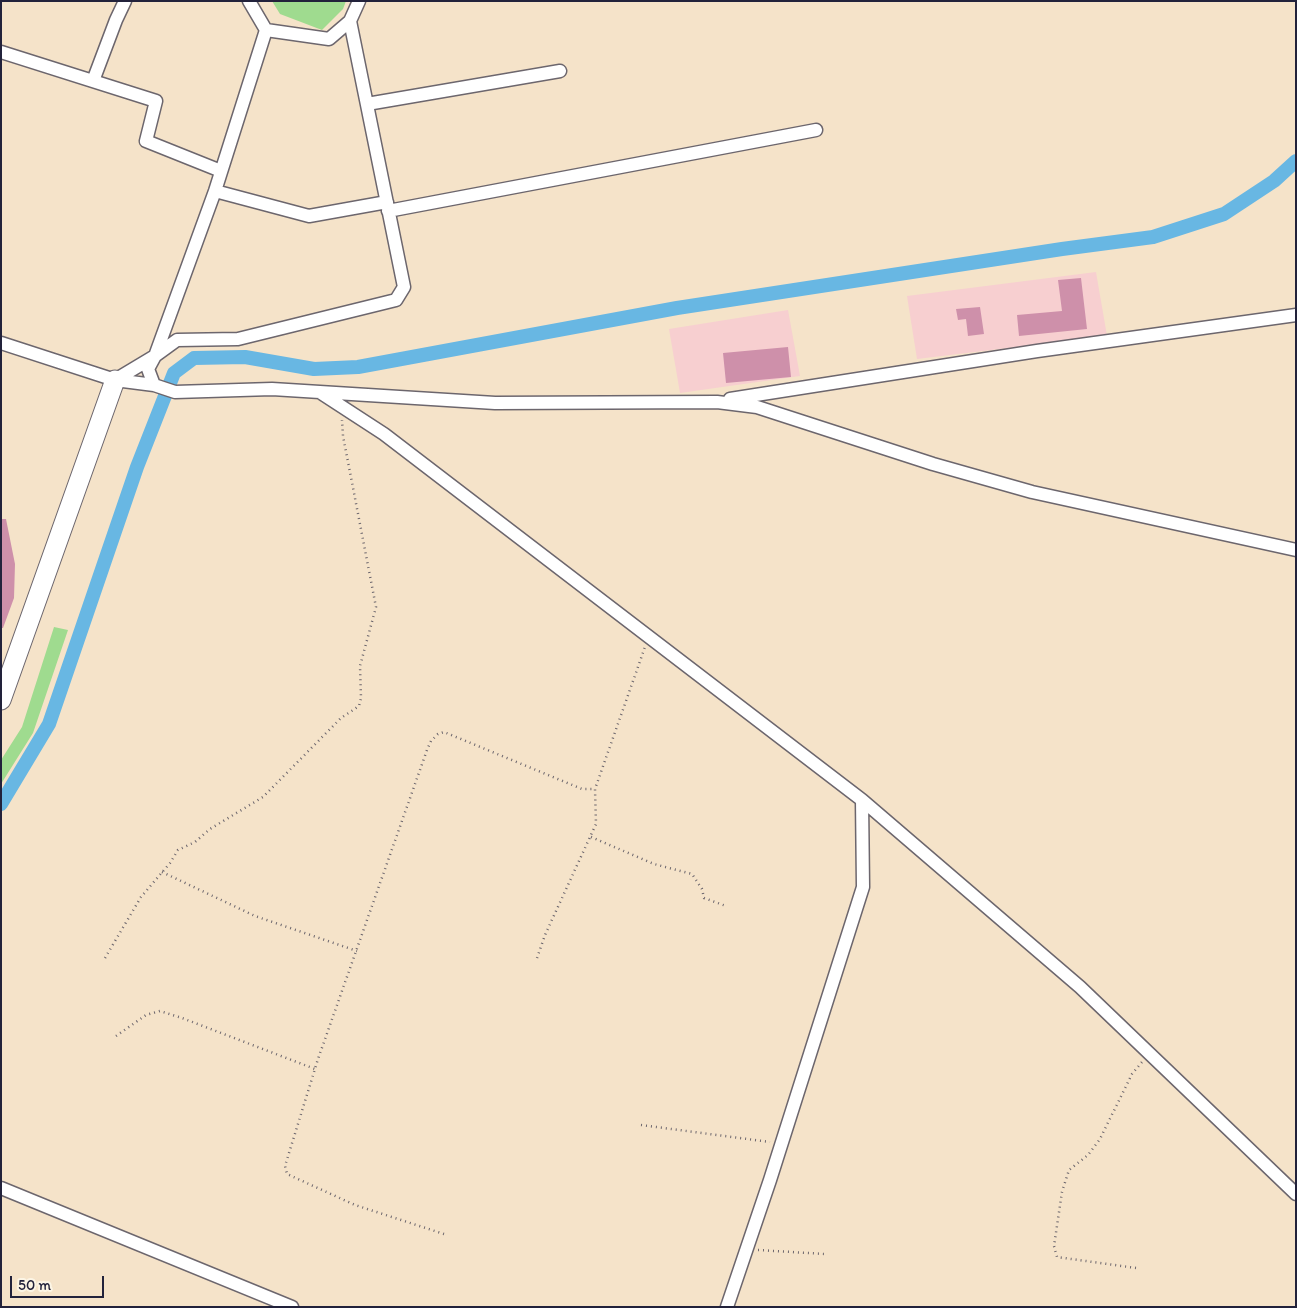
<!DOCTYPE html>
<style>
body{margin:0}
#map{position:relative;width:1297px;height:1308px;overflow:hidden;background:#f5e3c9;font-family:Itim,sans-serif}
canvas{display:block}
.frame{position:absolute;inset:0;border:2px solid #22223b;pointer-events:none}
.scale{position:absolute;left:10px;top:1276px;width:94px;height:22px;box-sizing:border-box;border:2px solid #22223b;border-top:0;padding-left:6px;font-size:15px;line-height:18px;white-space:nowrap;color:#22223b;-webkit-text-stroke:4px #fcf5e5;paint-order:stroke}
</style>
<div id="map">
<canvas width="1297" height="1308"></canvas>
<div class="frame"></div>
<div class="scale">50 m</div>
</div>
<script>
const ctx = document.querySelector('canvas').getContext('2d');
ctx.lineJoin = 'round';
function fill(path, color) { ctx.fillStyle = color; ctx.fill(path, 'evenodd'); }
const toPath = rows => new Path2D(rows.map(r => 'M' + r).join(''));
function stroke(path, color, width, dash) { ctx.strokeStyle = color; ctx.lineWidth = width; ctx.lineCap = dash ? 'butt' : 'round'; ctx.setLineDash(dash || []); ctx.stroke(path); }
fill(toPath([
 [1096,272,1107,336,917,359,907,296],
 [788,310,800,376,680,393,669,329]
]), '#f7cfd0');
fill(toPath([
 [272,1,346,1,343,9,322,30,280,14],
 [54,627,68,630,33,733,1,784,1,760,22,727]
]), '#9fdb8f');
stroke(toPath([
 [1,804,49,724,137,467,174,373,194,358,245,357,314,369,358,367,677,308,1062,249,1153,237,1224,214,1274,181,1296,161]
]), '#68b7e3', 14);
fill(toPath([
 [1081,278,1087,329,1019,336,1017,315,1062,311,1058,280],
 [980,307,984,334,968,336,966,319,958,320,956,309],
 [788,347,791,377,726,383,723,353],
 [1,519,6,519,15,564,14,598,3,628,1,628]
]), '#ce90aa');
const minor = toPath([
 [350,21,359,1],
 [1,52,156,101,146,141,221,171],
 [93,81,116,20,125,1],
 [367,104,560,71],
 [215,191,309,216,387,202],
 [388,211,816,130],
 [1,343,115,380,154,385,175,392,272,389,495,403,717,402,757,407,933,464,1032,492,1296,550],
 [115,380,155,356,215,191,266,30,249,1],
 [154,385,148,369,155,356,177,340,238,339,396,300,404,287,350,21,329,39,266,30],
 [321,393,384,434,862,800,1080,987,1296,1194],
 [730,399,1037,351,1296,315],
 [1,1188,292,1307],
 [727,1307,770,1180,863,887,862,800]
]);
const secondary = toPath([
 [1,700,115,380]
]);
stroke(minor, '#6c666d', 15);
stroke(secondary, '#6c666d', 21);
stroke(toPath([
 [591,837,654,864,692,874,702,889,704,898,726,906],
 [162,872,255,916,357,951],
 [105,958,141,897,170,863,178,850,195,842,210,829,263,797,341,718,359,706,361,698,360,666,376,607,343,436,342,420],
 [537,958,545,935,596,824,595,789,645,647],
 [116,1036,146,1015,160,1011,182,1018,315,1069],
 [641,1125,770,1142],
 [444,1234,355,1205,287,1174,285,1166,318,1059,427,750,431,741,438,734,444,732,582,789,595,789],
 [758,1250,825,1254],
 [1136,1268,1057,1257,1054,1246,1062,1192,1069,1170,1088,1155,1100,1139,1132,1074,1142,1062]
]), '#6c666d', 2.5, [1, 4]);
stroke(minor, '#fff', 12);
stroke(secondary, '#fff', 19);
</script>
